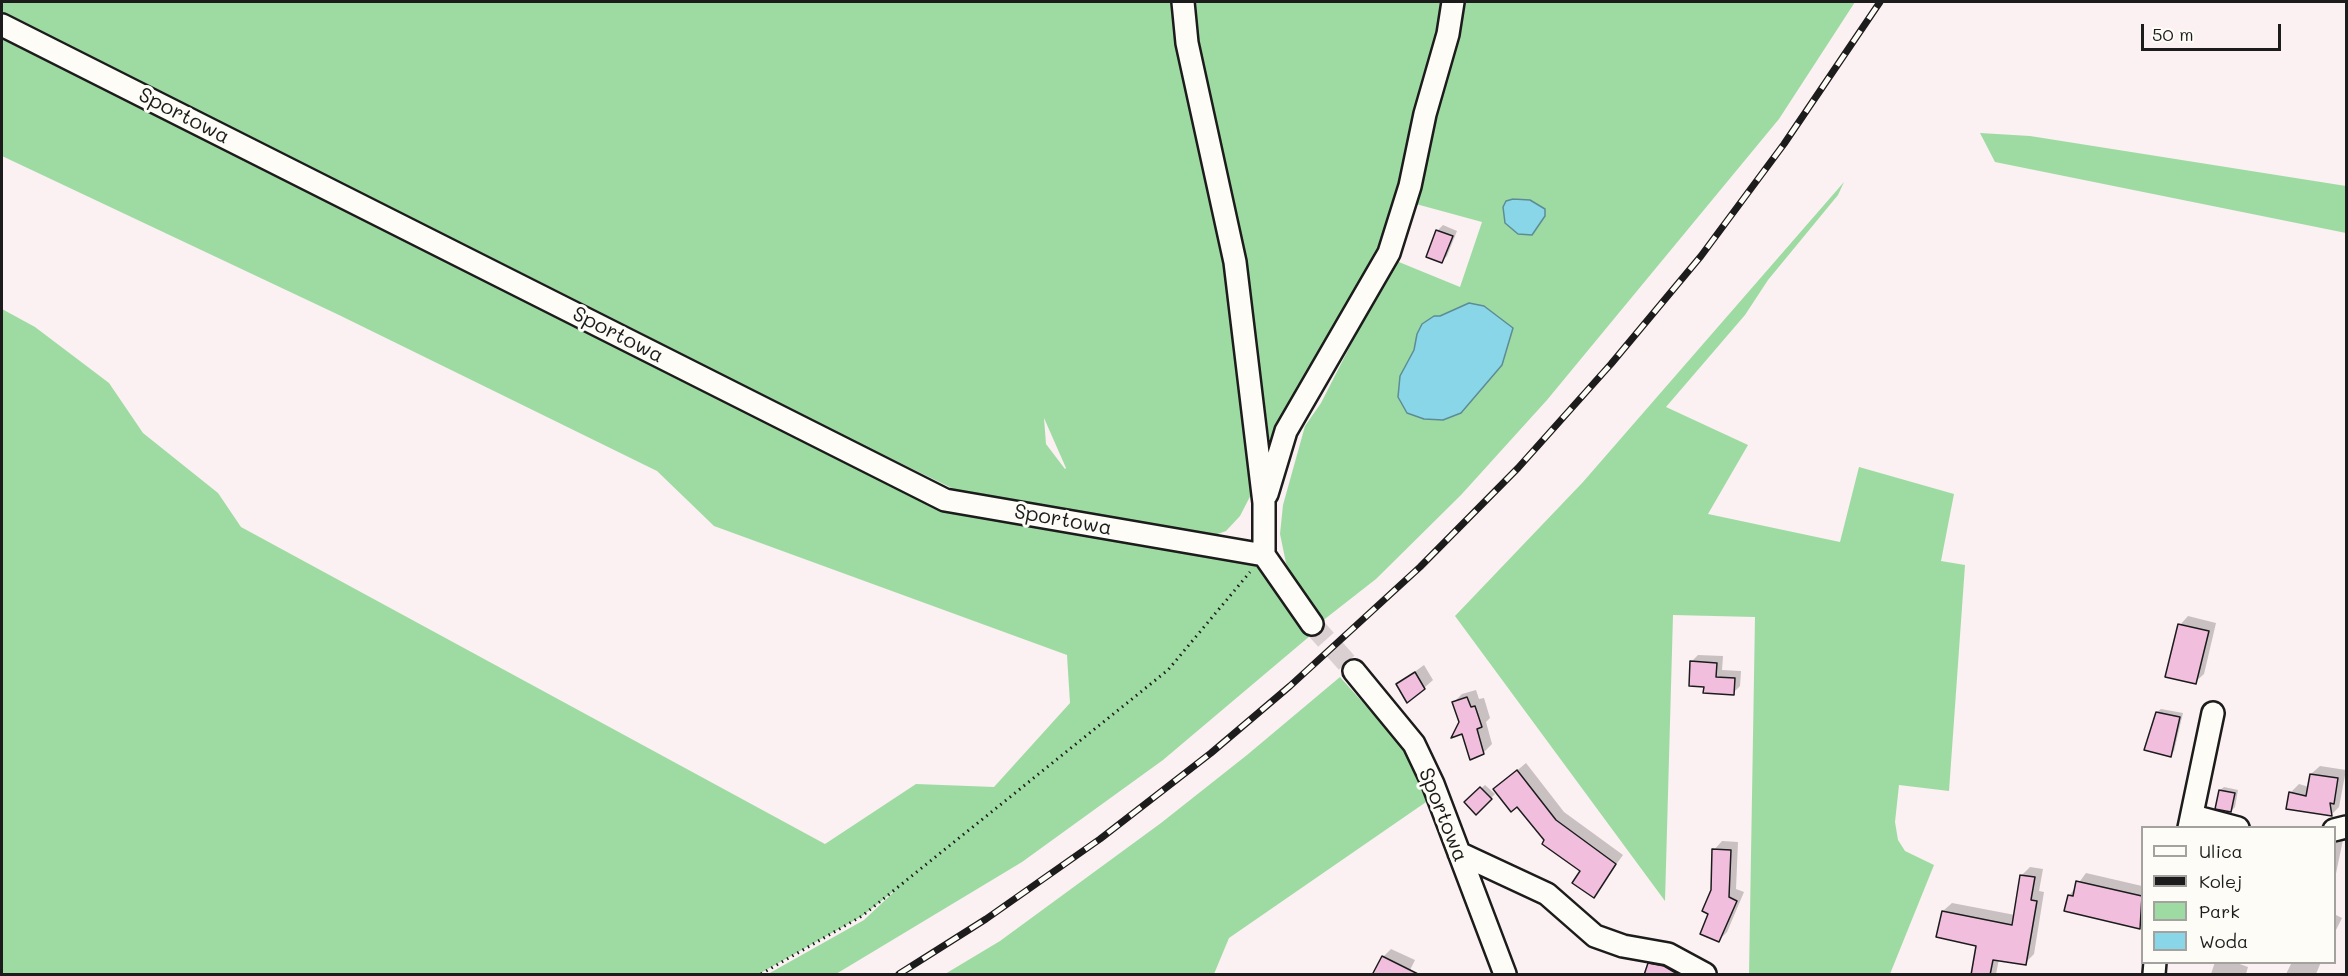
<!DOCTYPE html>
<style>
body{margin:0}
#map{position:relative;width:2348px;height:976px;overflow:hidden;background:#fbf0f2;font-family:Mali,sans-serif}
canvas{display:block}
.frame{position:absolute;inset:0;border:3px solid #1c1c1c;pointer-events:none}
.legend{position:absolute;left:2141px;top:826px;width:195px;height:138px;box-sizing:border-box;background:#fdfcf7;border:2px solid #a3a29f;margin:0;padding:8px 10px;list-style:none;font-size:18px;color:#1c1c1c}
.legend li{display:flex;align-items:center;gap:12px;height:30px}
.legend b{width:30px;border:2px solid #a3a29f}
.scale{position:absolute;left:2141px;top:24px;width:140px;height:27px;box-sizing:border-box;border:3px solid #1c1c1c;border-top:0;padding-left:8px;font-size:18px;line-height:21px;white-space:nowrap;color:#1c1c1c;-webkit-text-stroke:4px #fdfcf7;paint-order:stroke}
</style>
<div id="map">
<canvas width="2348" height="976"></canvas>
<div class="frame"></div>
<ul class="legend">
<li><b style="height:8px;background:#fdfcf7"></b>Ulica</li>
<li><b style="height:8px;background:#1c1c1c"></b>Kolej</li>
<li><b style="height:16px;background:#9edba2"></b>Park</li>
<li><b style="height:16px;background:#89d6e8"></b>Woda</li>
</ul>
<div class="scale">50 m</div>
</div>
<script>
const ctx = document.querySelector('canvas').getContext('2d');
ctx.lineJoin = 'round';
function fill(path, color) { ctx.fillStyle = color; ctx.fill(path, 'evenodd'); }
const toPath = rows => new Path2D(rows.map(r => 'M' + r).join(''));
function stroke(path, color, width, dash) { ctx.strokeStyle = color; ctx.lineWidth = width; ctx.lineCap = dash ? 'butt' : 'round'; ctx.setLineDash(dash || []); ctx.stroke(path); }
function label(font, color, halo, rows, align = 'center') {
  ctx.font = font + ' Mali,sans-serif'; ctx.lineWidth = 6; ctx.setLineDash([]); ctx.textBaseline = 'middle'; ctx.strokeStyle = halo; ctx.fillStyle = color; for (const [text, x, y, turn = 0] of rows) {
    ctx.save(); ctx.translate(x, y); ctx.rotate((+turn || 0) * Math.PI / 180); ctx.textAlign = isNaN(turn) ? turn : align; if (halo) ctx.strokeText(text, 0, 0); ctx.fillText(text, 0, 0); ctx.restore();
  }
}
fill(toPath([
 [2,2,1176,2,1230,270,1258,481,1240,516,1226,531,1209,537,962,493,706,369,642,333,2,12],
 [1044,418,1066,468,1065,469,1046,444],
 [1193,2,1447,2,1388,233,1271,452,1250,295,1195,24],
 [1460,2,1855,2,1779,119,1547,400,1461,495,1376,579,1321,622,1294,585,1286,563,1280,534,1283,505,1305,426,1321,403,1394,260,1460,287,1482,222,1416,204,1455,43],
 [2,32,945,500,1264,555,1317,630,1163,760,1022,862,836,974,768,974,864,920,898,888,862,916,759,974,2,974,2,309,35,327,109,383,143,433,218,493,241,527,825,844,916,784,994,787,1070,703,1067,655,714,526,657,471,339,315,2,156],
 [1980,133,2030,136,2346,186,2346,233,1995,162],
 [1844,182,1838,195,1768,280,1745,315,1666,407,1748,445,1708,514,1840,542,1859,467,1954,494,1941,561,1965,565,1949,791,1899,785,1895,822,1898,840,1905,851,1934,865,1890,974,1749,974,1755,617,1673,615,1665,901,1455,616,1583,482],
 [1340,677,1408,753,1429,800,1229,938,1214,974,945,974,1000,941,1161,823,1247,755]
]), '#9edba2');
const water = toPath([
 [1513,199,1530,200,1545,209,1545,216,1532,235,1518,234,1505,223,1503,207,1506,201,1513,199],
 [1469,303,1484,306,1513,328,1502,365,1461,413,1443,420,1424,419,1407,413,1398,397,1400,376,1414,350,1417,334,1422,324,1434,316,1440,316,1469,303]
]);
fill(water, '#89d6e8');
stroke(water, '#5d8c96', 1.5);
fill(toPath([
 [1443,225,1457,231,1447,256,1442,261,1437,231],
 [2188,616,2216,623,2204,674,2195,682,2180,625],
 [1698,655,1723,656,1722,670,1741,671,1740,686,1733,693,1705,685,1691,662],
 [1424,665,1433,680,1424,688,1398,684],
 [1476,690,1479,699,1484,698,1490,718,1486,722,1492,744,1483,753,1460,723,1454,702,1462,694],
 [2161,709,2183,713,2174,751,2171,755,2157,712],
 [1526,763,1564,812,1623,855,1593,896,1582,870,1546,840,1518,804,1495,789],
 [2320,766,2346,770,2339,807,2331,815,2290,793,2299,784,2309,787,2311,774],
 [1485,785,1495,794,1476,813,1466,802],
 [2224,787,2238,790,2235,807,2231,811,2220,790],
 [2344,835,2334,883,2334,836],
 [1722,841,1738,842,1736,889,1744,892,1727,932,1718,941,1710,913,1714,850],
 [2030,867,2043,869,2039,891,2044,892,2034,954,2025,963,1999,959,1996,974,1972,974,1977,945,1943,911,1952,903,2015,915,2022,875],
 [2086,873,2142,886,2142,924,2140,927,2069,896],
 [2334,914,2342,918,2334,934],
 [1391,949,1415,960,1408,974,1383,957],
 [1658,956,1680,963,1675,974,1649,964],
 [2215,962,2234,962,2248,967,2246,974,2211,974],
 [2292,962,2321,962,2316,974,2286,974]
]), '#0003');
const building = toPath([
 [1436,230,1453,236,1442,263,1426,257,1436,230],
 [2178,624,2209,631,2196,684,2165,677,2178,624],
 [1690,661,1717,663,1716,677,1735,678,1734,695,1703,693,1704,687,1689,686,1690,661],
 [1415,672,1425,689,1407,703,1396,684,1415,672],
 [1467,697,1471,707,1475,706,1482,727,1477,729,1484,754,1470,760,1462,734,1451,738,1459,722,1452,702,1467,697],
 [2156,712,2180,717,2171,757,2144,750,2156,712],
 [1517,770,1556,820,1616,864,1594,898,1572,883,1580,871,1542,844,1544,840,1517,807,1511,812,1493,789,1517,770],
 [2310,774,2338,778,2334,804,2330,803,2332,816,2286,809,2289,792,2306,796,2310,774],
 [1480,787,1492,799,1476,815,1464,802,1480,787],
 [2219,790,2235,793,2231,812,2215,809,2219,790],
 [1712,849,1731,850,1729,897,1737,901,1719,942,1700,934,1708,914,1702,911,1711,890,1712,849],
 [2020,875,2035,877,2031,900,2037,901,2026,965,1993,960,1990,975,1971,975,1976,946,1936,937,1942,911,2012,925,2020,875],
 [2076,881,2142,896,2140,929,2064,911,2068,895,2073,896,2076,881],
 [1382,956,1420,975,1372,975,1382,956],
 [1648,963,1664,966,1679,975,1644,975,1648,963]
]);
fill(building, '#f1bfdd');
stroke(building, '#1c1c1c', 1.5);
stroke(toPath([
 [1312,624,1354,671]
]), '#dad0d2', 21, [21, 10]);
const minor = toPath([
 [1183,2,1187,43,1235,262,1264,503,1264,555,1312,624],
 [2,25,945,500,1264,555],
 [1267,494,1286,431,1389,253,1410,186,1425,114,1448,34,1453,2],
 [1354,671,1414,744,1433,784,1505,974],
 [2193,816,2238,828],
 [2189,828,2213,713],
 [2334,830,2346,827],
 [1459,853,1547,894,1595,936,1623,946,1668,954,1705,974],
 [2154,974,2155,962]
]);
stroke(minor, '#1c1c1c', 26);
stroke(toPath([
 [761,974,862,916,1168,670,1250,572]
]), '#1c1c1c', 3, [1.5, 4.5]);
stroke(minor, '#fdfcf7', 21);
const rail = toPath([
 [899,974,986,919,1100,839,1211,753,1290,686,1420,567,1518,468,1611,364,1701,256,1784,144,1880,2]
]);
stroke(rail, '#1c1c1c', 7);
stroke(rail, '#fdfcf7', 4.5, [14]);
label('21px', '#1c1c1c', '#fdfcf7', [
 ["Sportowa",184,116,27],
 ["Sportowa",618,335,27],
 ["Sportowa",1063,520,10],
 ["Sportowa",1443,815,68]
]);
</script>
